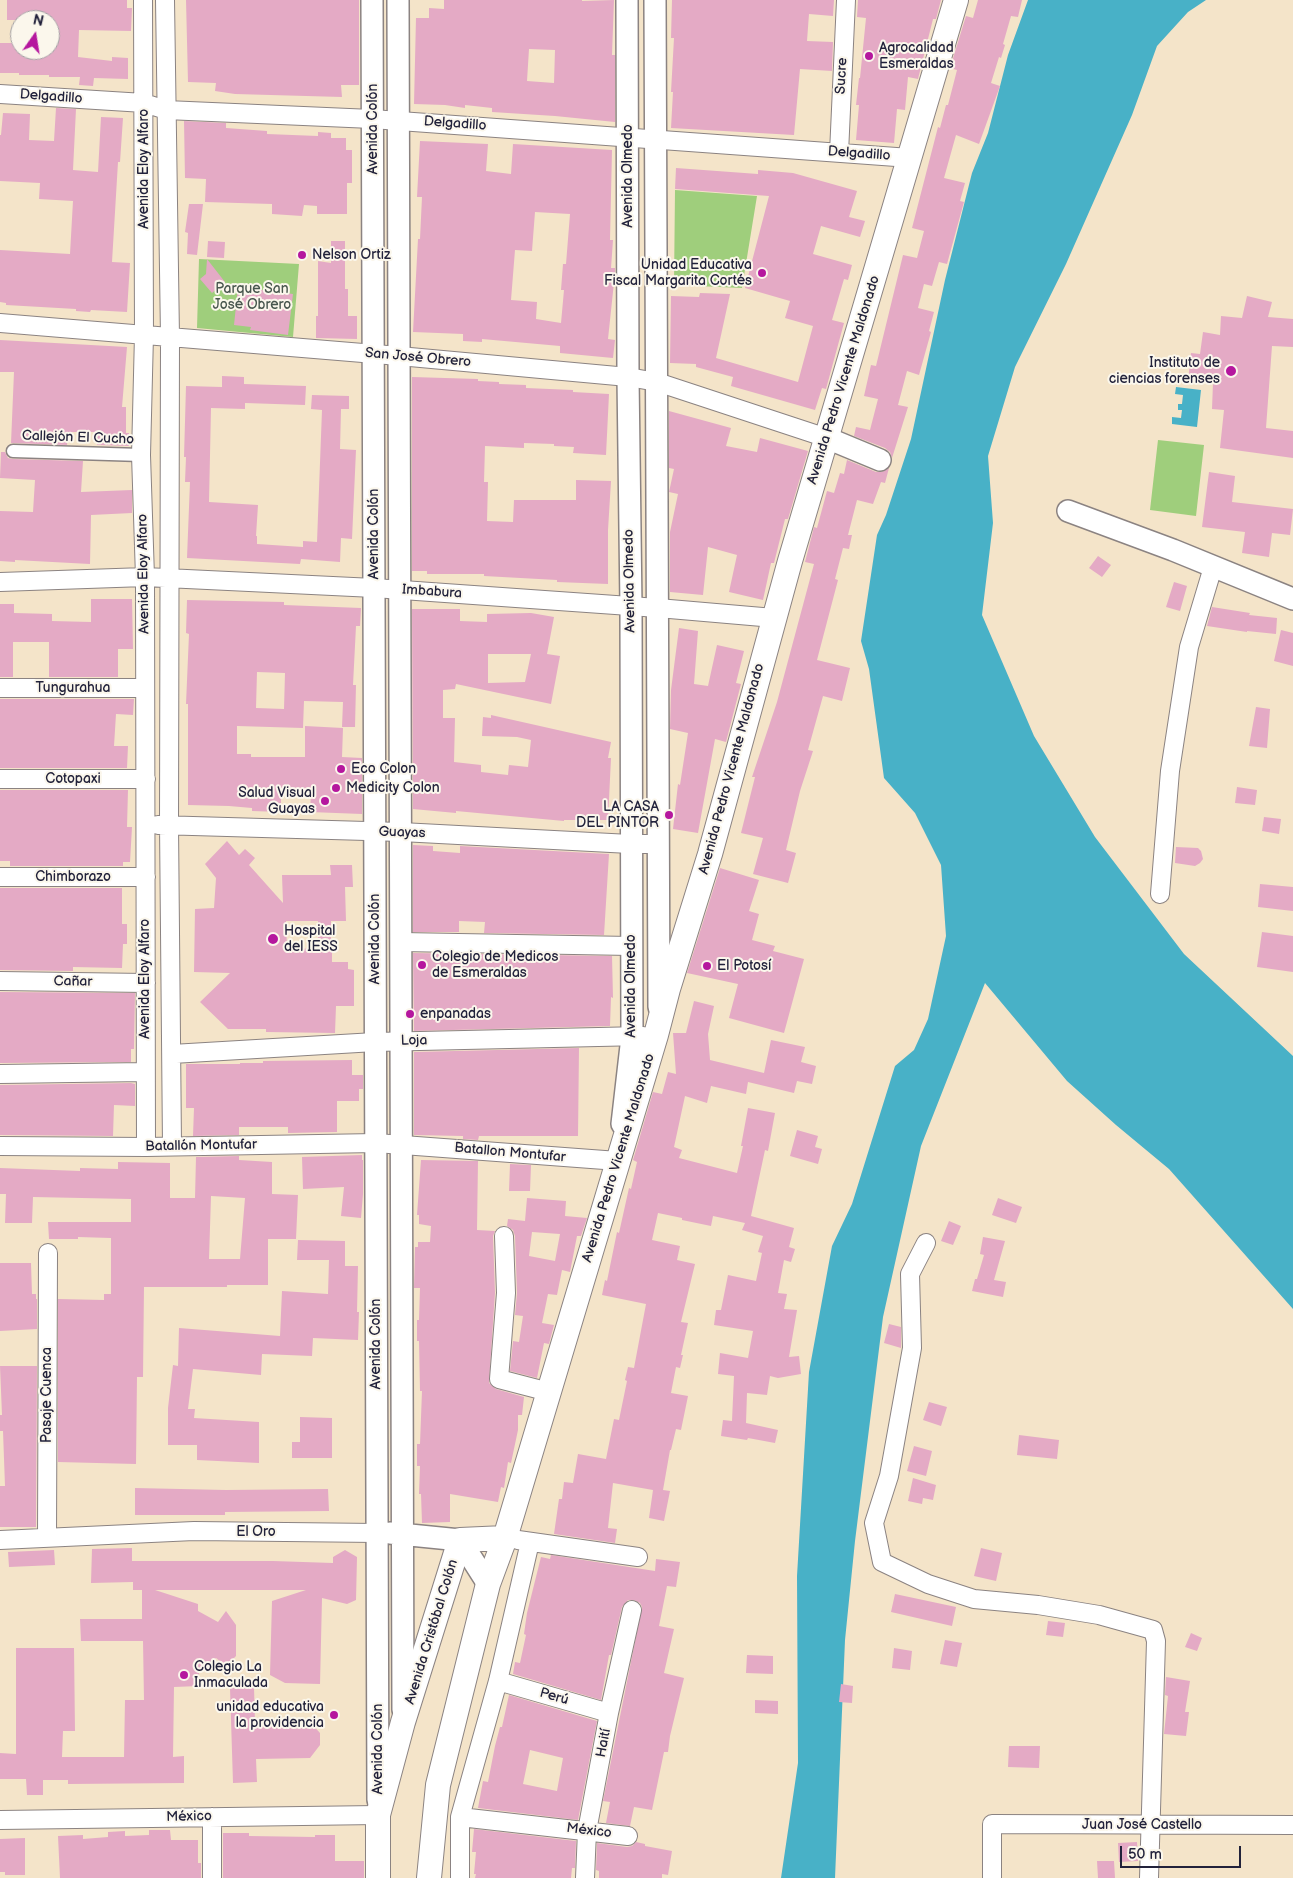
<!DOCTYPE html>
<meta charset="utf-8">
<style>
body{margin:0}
#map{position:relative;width:1293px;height:1878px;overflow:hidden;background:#f4e4c9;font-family:"Balsamiq Sans",sans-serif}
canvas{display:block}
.north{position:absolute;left:10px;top:10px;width:50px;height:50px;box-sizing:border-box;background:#fbf7ec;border:1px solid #a4a2a5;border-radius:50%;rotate:13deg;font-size:14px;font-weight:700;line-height:20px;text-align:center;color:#22223b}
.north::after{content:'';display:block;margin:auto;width:18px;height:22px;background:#b5179e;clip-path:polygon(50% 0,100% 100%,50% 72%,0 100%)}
.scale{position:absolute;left:1120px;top:1846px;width:121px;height:22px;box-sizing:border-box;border:2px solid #22223b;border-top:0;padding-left:6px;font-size:15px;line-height:18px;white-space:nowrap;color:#22223b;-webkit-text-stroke:4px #fbf7ec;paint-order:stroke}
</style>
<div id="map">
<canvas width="1293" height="1878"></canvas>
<div class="north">N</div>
<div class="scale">50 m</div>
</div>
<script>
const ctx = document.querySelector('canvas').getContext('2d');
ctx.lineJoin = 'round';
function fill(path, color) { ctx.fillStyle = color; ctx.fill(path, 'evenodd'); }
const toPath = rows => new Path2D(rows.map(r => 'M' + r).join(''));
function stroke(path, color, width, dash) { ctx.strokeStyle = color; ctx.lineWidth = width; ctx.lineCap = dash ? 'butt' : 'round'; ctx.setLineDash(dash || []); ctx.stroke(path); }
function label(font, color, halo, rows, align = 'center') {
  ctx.font = font + ' "Balsamiq Sans",sans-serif'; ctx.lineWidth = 4; ctx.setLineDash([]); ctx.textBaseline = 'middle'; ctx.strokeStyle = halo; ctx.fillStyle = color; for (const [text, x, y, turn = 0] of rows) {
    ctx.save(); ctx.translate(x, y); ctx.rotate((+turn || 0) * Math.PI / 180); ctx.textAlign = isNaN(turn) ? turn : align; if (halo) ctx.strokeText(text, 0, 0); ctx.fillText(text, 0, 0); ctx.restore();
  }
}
fill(toPath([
 [675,190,757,196,742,288,674,285],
 [199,259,299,264,293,337,197,328],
 [1158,440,1204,445,1196,516,1150,510]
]), '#9fce7c');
fill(toPath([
 [1028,0,1206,0,1188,12,1157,46,1132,115,1066,264,1015,367,988,456,993,523,982,615,1034,736,1095,837,1184,954,1293,1056,1293,1309,1169,1169,1116,1125,1067,1081,985,983,921,1146,883,1317,855,1541,845,1640,835,1878,781,1878,798,1763,797,1576,809,1372,832,1246,852,1204,895,1066,914,1050,928,1019,946,936,941,865,915,813,884,778,869,669,861,641,877,535,886,515,911,439,945,280,972,173,988,133,1008,55],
 [1176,387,1201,390,1197,427,1172,424,1172,417,1181,418,1182,410,1178,410,1178,404,1182,404,1183,395,1175,394]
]), '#48b1c7');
fill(toPath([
 [7,0,127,0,127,8,132,8,131,31,79,30,78,57,112,61,112,57,128,58,128,79,94,78,93,86,79,85,80,77,49,77,49,75,19,75,19,73,0,73,0,43,19,43,19,50,50,50,50,20,7,20],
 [186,0,359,0,359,85,341,85,342,97,235,94,215,91,216,83,188,82],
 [444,0,582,0,582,1,614,0,612,55,615,55,615,122,555,116,492,112,492,108,465,105,465,108,445,105,414,104,416,18,429,18,429,8,444,9],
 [529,49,555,50,554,83,527,81],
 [672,0,834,0,833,16,809,14,807,41,833,42,832,71,800,69,794,135,671,128,673,92,671,92,674,38,671,38],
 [858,0,941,0,936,19,933,19,918,79,908,77,905,110,897,109,894,143,856,140,859,105,856,105,859,78,860,78,866,18,857,17],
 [978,0,1022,0,1018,17,1011,16,1003,44,1005,45,1001,58,999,57,991,83,1000,86,979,144,956,135,944,178,965,183,960,201,964,202,947,264,939,262,932,286,924,284,918,308,934,312,929,331,931,332,919,375,907,371,898,405,908,407,892,458,890,452,885,448,854,436,856,427,870,430,878,399,864,396,871,365,876,366,903,255,917,258,924,231,912,228,938,127,940,128,946,105,948,105,957,70,950,68,966,16,973,18],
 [56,108,76,109,73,170,98,172,101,117,123,118,120,162,118,162,112,262,130,263,127,312,91,310,90,312,76,311,76,309,6,305,6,303,0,302,0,250,70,254,73,201,39,199,40,183,0,181,0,135,1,135,3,113,30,114,29,140,54,141],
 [184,121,226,123,226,128,267,131,267,134,318,136,318,132,331,133,331,138,346,138,346,150,352,150,352,183,347,183,347,214,317,214,317,206,304,205,302,216,272,214,272,204,205,202,206,179,185,178],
 [420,141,488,144,486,171,511,174,513,144,612,150,610,240,613,240,611,268,615,268,615,273,608,339,615,340,613,358,560,353,560,346,482,339,482,342,463,341,463,334,413,332,418,239,420,239,422,197,417,197],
 [535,212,570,214,566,264,563,264,561,290,564,290,561,323,536,319,537,302,511,300,515,250,532,251],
 [676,168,758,174,758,170,793,173,857,191,849,217,865,221,860,237,821,226,813,254,852,265,848,280,844,279,832,320,844,323,826,389,822,388,815,410,731,386,733,377,696,367,696,364,670,363,671,296,699,297,700,293,730,294,716,358,798,382,813,326,785,318,790,301,745,288,769,196,675,189],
 [189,204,203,204,197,255,187,254,188,233,185,232],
 [208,241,225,242,224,258,207,257],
 [331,241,345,241,345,289,348,289,348,316,357,316,357,339,316,338,316,316,318,316,318,261,331,263],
 [207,259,225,282,212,293,200,279,206,274],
 [238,287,293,294,288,335,250,330,251,327,234,325],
 [1247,296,1272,302,1268,317,1293,319,1293,347,1272,346,1266,428,1293,431,1293,458,1220,448,1224,410,1212,409,1213,383,1188,381,1191,353,1200,354,1203,332,1220,335,1221,316,1242,318],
 [0,340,127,347,122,407,126,407,126,433,129,433,129,446,97,445,97,432,68,432,67,445,11,443,14,372,0,372],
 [222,376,244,377,244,384,306,386,305,405,245,403,245,409,211,408,209,502,258,505,256,536,257,536,257,544,303,547,303,541,317,542,322,410,311,409,312,395,349,396,349,409,341,409,340,449,356,450,352,539,341,538,340,562,301,559,300,564,187,558,190,482,185,482,186,457,184,457,186,386,222,387],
 [412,377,478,379,478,381,499,382,499,384,526,385,526,388,573,390,573,392,609,394,606,455,573,453,574,447,554,446,554,444,524,443,524,448,485,446,484,482,488,482,487,521,513,522,514,500,576,500,576,480,611,481,608,530,608,584,557,582,557,580,484,576,484,574,427,574,427,571,412,571],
 [669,411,731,428,726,446,757,452,760,438,808,451,788,519,785,519,774,563,771,563,763,600,729,592,737,555,708,547,703,595,670,592,670,532,678,494,669,492,674,469,669,468],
 [1,452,5,452,8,458,13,459,83,461,81,492,132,490,132,513,91,515,90,564,15,560,15,562,0,561,0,511,33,512,35,480,0,478],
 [847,460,876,472,882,472,889,468,885,483,881,482,873,504,857,500,848,535,852,535,849,549,843,548,835,579,838,580,817,660,850,668,842,701,823,696,808,750,813,751,800,791,786,850,796,853,788,883,753,874,763,838,741,833,755,777,752,777,777,702,814,564,805,562,814,527,817,528,827,491,834,493,840,473,844,474],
 [1209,472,1235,476,1232,502,1293,509,1290,535,1272,533,1269,557,1242,553,1245,532,1202,527],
 [1098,556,1111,565,1102,577,1089,568],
 [1174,582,1187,586,1180,611,1166,607],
 [91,599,132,599,133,649,118,649,118,677,49,677,49,642,13,642,13,677,0,677,0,604,14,604,14,613,52,614,52,621,91,622],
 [187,600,284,602,284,605,361,608,360,626,356,626,353,685,356,685,355,727,342,727,343,702,304,701,303,728,237,726,237,754,251,754,251,757,305,757,305,726,343,728,342,757,362,758,362,814,310,812,311,792,281,791,281,812,252,811,252,808,229,806,188,805,188,704,186,704,189,634,186,633],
 [257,672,285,673,284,709,256,708],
 [1212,607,1250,613,1249,615,1277,618,1276,634,1247,631,1247,632,1207,626],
 [412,609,460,609,460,621,487,622,487,614,531,613,554,617,547,654,560,656,551,704,456,684,455,689,443,690,443,718,455,718,454,762,481,765,481,772,508,775,509,765,528,767,531,740,517,737,482,736,483,717,491,718,491,715,611,742,608,758,611,758,608,820,564,820,564,821,456,811,456,813,413,809],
 [488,654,531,654,525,682,488,683],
 [679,628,698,631,694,684,708,686,717,645,744,651,736,683,741,684,726,742,715,739,698,833,673,829,678,784,680,785,688,733,670,729,671,690],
 [1281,630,1293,633,1293,666,1274,661],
 [0,699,134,699,133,715,116,714,114,746,128,746,127,768,0,768],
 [1256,707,1270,709,1267,748,1249,746],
 [1237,787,1257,790,1255,805,1235,803],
 [0,790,128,790,127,827,132,827,130,862,123,862,123,866,10,866,10,861,0,861],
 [1264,817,1281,819,1279,834,1262,831],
 [227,841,239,855,245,849,255,858,249,865,283,903,282,875,331,875,330,865,352,865,353,887,345,887,346,921,331,921,331,949,332,949,332,962,348,962,348,969,354,970,354,1006,336,1006,335,1033,266,1032,266,1029,228,1029,200,1002,230,973,194,972,195,909,214,908,216,878,205,864],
 [286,921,318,921,318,949,287,948],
 [413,845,433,846,433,851,460,853,460,846,609,854,604,935,484,933,485,922,459,921,459,932,413,932],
 [1176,847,1198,848,1201,851,1203,859,1200,863,1195,866,1175,863],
 [720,868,759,880,749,911,759,914,752,940,775,946,773,951,804,959,784,1033,729,1018,738,984,687,973],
 [1260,884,1293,887,1293,911,1258,907],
 [0,888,122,888,122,924,127,924,127,944,123,944,122,968,73,967,73,971,0,970],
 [1262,932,1293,936,1293,972,1257,967],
 [413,953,612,956,613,998,611,997,610,1026,414,1031],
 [0,992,135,993,134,1049,131,1049,131,1062,0,1063],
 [694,1001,714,1006,708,1034,710,1060,764,1073,771,1040,805,1047,801,1062,816,1066,812,1084,797,1081,794,1093,748,1082,746,1094,711,1086,707,1103,685,1096,674,1147,682,1150,679,1158,737,1173,743,1146,741,1146,748,1108,775,1113,768,1151,765,1150,751,1216,794,1228,789,1247,795,1249,791,1262,784,1260,778,1293,787,1294,784,1309,797,1310,789,1357,799,1356,801,1374,778,1378,770,1376,767,1395,747,1393,746,1423,778,1430,775,1443,748,1438,747,1440,721,1436,723,1420,732,1421,734,1376,718,1374,720,1353,748,1358,753,1331,714,1325,716,1310,721,1310,728,1275,756,1281,762,1253,758,1252,763,1236,742,1230,745,1223,713,1216,711,1226,682,1220,682,1218,658,1213,652,1240,680,1246,677,1260,695,1264,681,1322,688,1323,681,1355,683,1355,680,1368,676,1367,671,1393,688,1396,681,1430,676,1429,671,1450,670,1450,663,1490,670,1491,664,1521,649,1518,653,1490,613,1483,608,1528,617,1529,615,1543,554,1534,559,1499,562,1499,564,1482,573,1483,578,1454,606,1459,614,1419,619,1420,627,1381,625,1380,628,1367,634,1368,646,1304,602,1295,605,1280,607,1281,617,1232,619,1233,629,1188,631,1189,637,1162,633,1160,653,1092,662,1094,668,1072,676,1074,673,1033,686,1033],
 [579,1048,578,1136,479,1136,478,1140,463,1139,463,1136,414,1135,414,1052],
 [352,1060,352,1075,363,1075,363,1089,359,1089,359,1101,337,1101,337,1132,288,1133,288,1127,239,1127,239,1135,193,1136,194,1108,186,1108,186,1064,240,1064,240,1063,263,1063,263,1061],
 [131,1083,135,1084,135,1106,114,1105,113,1136,0,1135,0,1085],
 [797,1130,818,1136,815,1147,822,1149,818,1164,790,1156],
 [362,1155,362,1160,363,1160,363,1194,361,1218,341,1216,344,1187,303,1189,302,1157],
 [239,1156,239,1160,272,1162,272,1194,298,1195,296,1239,268,1239,268,1285,227,1285,227,1287,144,1287,143,1377,137,1377,136,1464,58,1462,58,1299,104,1300,104,1294,111,1294,111,1238,78,1237,78,1239,49,1239,48,1222,131,1222,131,1199,33,1197,32,1223,5,1223,6,1194,0,1194,0,1168,80,1171,80,1168,118,1169,118,1162,170,1163,170,1198,195,1198,196,1157],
 [211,1196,245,1198,240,1259,209,1259],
 [421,1160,478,1161,477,1230,495,1231,493,1236,495,1293,489,1383,496,1389,524,1397,522,1415,518,1415,518,1430,511,1463,508,1462,504,1488,501,1487,498,1502,450,1494,450,1522,422,1523,421,1494,419,1494,420,1466,417,1466,417,1444,420,1444,422,1391,420,1391,419,1341,417,1341,417,1320,419,1320,420,1288,414,1288,415,1247,418,1247,418,1242,430,1242,431,1226,419,1224,419,1215,417,1215],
 [510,1164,531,1165,530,1191,509,1191],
 [527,1198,566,1201,565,1216,587,1218,581,1236,577,1236,570,1272,562,1270,557,1295,548,1294,542,1323,554,1325,549,1344,544,1343,537,1378,510,1371,513,1341,519,1342,523,1316,515,1315,517,1293,515,1236,513,1230,507,1226,508,1219,525,1221],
 [532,1232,560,1234,555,1261,529,1256],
 [998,1198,1022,1207,1016,1223,992,1215],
 [949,1221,961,1226,953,1245,941,1241],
 [983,1237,1005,1241,994,1280,1006,1282,1003,1297,972,1291,975,1279,977,1279,984,1255,980,1254],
 [298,1240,345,1241,345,1266,358,1266,357,1312,359,1312,358,1340,313,1338,312,1356,262,1354,261,1375,193,1369,188,1409,195,1409,194,1418,259,1422,259,1463,197,1460,197,1445,168,1445,168,1408,173,1365,178,1366,179,1328,280,1336,282,1291,328,1294,329,1260,297,1260],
 [0,1263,31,1263,32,1294,36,1294,36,1299,37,1299,37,1329,0,1331],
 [889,1324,901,1327,901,1348,884,1343],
 [0,1366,37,1366,36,1527,0,1527,0,1486,5,1486,3,1431,0,1431,0,1415,2,1415],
 [929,1402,947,1407,941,1426,923,1420],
 [300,1417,332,1418,332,1458,292,1458,292,1442,300,1442],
 [1019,1435,1059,1440,1057,1459,1017,1455],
 [914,1446,932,1451,926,1476,907,1471],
 [913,1478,936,1485,933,1500,923,1498,922,1504,908,1501],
 [135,1488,226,1490,328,1489,329,1511,225,1512,225,1515,135,1515],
 [132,1548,132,1561,273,1561,333,1563,333,1557,345,1550,357,1557,356,1600,347,1604,322,1598,320,1684,285,1683,270,1675,272,1601,306,1590,155,1590,198,1604,198,1611,218,1622,226,1611,236,1625,236,1656,226,1666,216,1658,199,1672,199,1686,174,1687,173,1757,184,1756,184,1783,68,1784,68,1780,43,1780,43,1795,27,1795,26,1779,0,1779,0,1753,16,1754,16,1648,74,1648,75,1731,63,1731,62,1757,124,1757,125,1700,144,1700,143,1641,81,1641,80,1619,142,1619,142,1590,133,1590,133,1582,91,1583,92,1549],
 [981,1548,1002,1553,996,1581,974,1576],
 [54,1550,55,1565,9,1567,8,1552],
 [551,1555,655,1571,656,1559,680,1562,676,1587,667,1586,659,1626,674,1629,664,1673,684,1678,670,1736,668,1752,664,1752,652,1810,634,1807,630,1826,606,1823,610,1802,603,1801,642,1607,640,1603,634,1600,628,1600,622,1607,611,1655,609,1655,601,1700,513,1674,515,1662,520,1663,526,1635,524,1634,527,1613,541,1557,550,1559],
 [895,1594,956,1607,952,1626,891,1612],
 [1048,1621,1065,1623,1063,1637,1046,1635],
 [1191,1633,1202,1638,1197,1651,1185,1647],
 [945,1640,962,1643,957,1667,940,1664],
 [894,1648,912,1651,910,1670,892,1668],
 [747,1655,773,1656,773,1674,746,1673],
 [1166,1677,1190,1681,1185,1712,1189,1712,1186,1736,1164,1734,1168,1696,1165,1695],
 [841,1684,853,1686,852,1703,839,1702],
 [254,1687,255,1723,309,1721,320,1733,320,1745,310,1758,256,1759,257,1782,233,1783,230,1688],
 [509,1695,597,1721,578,1820,478,1808,483,1781,488,1782,495,1746,500,1727,502,1727],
 [530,1750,563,1758,557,1791,523,1784],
 [755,1700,778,1701,778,1714,755,1713],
 [1009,1746,1040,1746,1039,1768,1008,1767],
 [474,1829,576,1841,575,1868,572,1868,571,1878,475,1878,476,1874,474,1874,476,1852,472,1852],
 [149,1830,170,1830,171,1840,198,1840,198,1863,201,1863,201,1878,60,1878,58,1836,83,1835,83,1839,108,1837,108,1832,125,1831,125,1836,149,1835],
 [223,1833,249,1833,249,1836,315,1837,315,1835,335,1835,335,1861,364,1861,364,1878,223,1878],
 [25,1838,25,1875,5,1875,5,1872,0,1872,0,1839],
 [636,1842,645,1844,645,1846,672,1851,668,1875,662,1874,662,1878,599,1878,599,1871,596,1870,597,1843,627,1847,632,1846],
 [1137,1842,1138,1861,1119,1862,1118,1843],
 [1097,1861,1114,1861,1115,1878,1098,1878]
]), '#e4aac5');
const pedestrian = toPath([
 [13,451,141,455]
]);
const minor = toPath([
 [143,0,144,335,141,455,145,577,146,1147],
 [165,0,170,337,169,825,172,1146],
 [0,94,144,103,166,110,372,119,910,158],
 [839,153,846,0],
 [0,323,399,356,628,377,657,382,827,438],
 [0,582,145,577,374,588,658,608,774,618],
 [0,688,145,688],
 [0,779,146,779],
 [158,825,401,832,630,844,659,844],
 [0,877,146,877],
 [1160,894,1170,771,1189,647,1213,567],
 [401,942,631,946],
 [0,981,146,983],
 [172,1054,375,1042,643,1036],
 [0,1074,145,1072],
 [0,1146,146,1147,376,1143,618,1161],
 [504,1236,506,1293,499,1379,549,1392],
 [926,1243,910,1274,912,1348,889,1476,874,1523,882,1562,928,1584,974,1599,1038,1605,1099,1615,1153,1630,1156,1641,1149,1878],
 [47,1538,48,1253],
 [0,1540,194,1531,377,1533],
 [518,1540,638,1557],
 [498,1681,609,1713],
 [460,1817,628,1836],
 [0,1820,378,1815],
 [212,1878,212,1817],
 [460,1878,460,1817,498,1681,530,1542],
 [585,1878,587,1831,609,1713,632,1610],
 [992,1878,992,1824,1293,1825]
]);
const tertiary = toPath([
 [372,0,378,1800],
 [398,0,403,1710],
 [655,0,659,1007],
 [827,438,880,460],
 [1068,511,1173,550,1293,599],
 [622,1124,632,1037,631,607,628,377,627,0],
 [390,1533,460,1540,488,1584]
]);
const secondary = toPath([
 [378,1878,378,1815,403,1722,460,1540,505,1538],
 [429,1878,438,1785,488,1584,505,1538,656,1035,668,989,710,854,790,561,956,0]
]);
stroke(pedestrian, '#8b8382', 15);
stroke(minor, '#8b8382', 20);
stroke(tertiary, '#8b8382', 24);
stroke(secondary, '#8b8382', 26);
stroke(pedestrian, '#fff', 12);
stroke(minor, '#fff', 18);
stroke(tertiary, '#fff', 21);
stroke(secondary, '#fff', 24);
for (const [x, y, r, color] of [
 [869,56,5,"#b5179e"],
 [302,255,5,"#b5179e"],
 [762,273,5,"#b5179e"],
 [1231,371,6,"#b5179e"],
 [341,769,5,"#b5179e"],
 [336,788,5,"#b5179e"],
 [325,801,5,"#b5179e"],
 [669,815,5,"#b5179e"],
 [273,939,6,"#b5179e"],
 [422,965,5,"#b5179e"],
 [707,966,5,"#b5179e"],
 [410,1014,5,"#b5179e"],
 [184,1675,5,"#b5179e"],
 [334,1715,5,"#b5179e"]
]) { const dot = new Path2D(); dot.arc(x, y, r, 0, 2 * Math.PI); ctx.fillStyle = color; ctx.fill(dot); stroke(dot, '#fbf7ec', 2); }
label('14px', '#22223b', '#fbf7ec', [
 ["Agrocalidad",879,48],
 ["Esmeraldas",879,64],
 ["Nelson Ortiz",312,255],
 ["Unidad Educativa",752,265,"right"],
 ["Fiscal Margarita Cortés",752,281,"right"],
 ["Instituto de",1220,363,"right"],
 ["ciencias forenses",1220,379,"right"],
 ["Eco Colon",351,769],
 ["Medicity Colon",346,788],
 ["Salud Visual",315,793,"right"],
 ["Guayas",315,809,"right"],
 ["LA CASA",659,807,"right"],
 ["DEL PINTOR",659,823,"right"],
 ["Hospital",284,931],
 ["del IESS",284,947],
 ["Colegio de Medicos",432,957],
 ["de Esmeraldas",432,973],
 ["El Potosí",717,966],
 ["enpanadas",420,1014],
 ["Colegio La",194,1667],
 ["Inmaculada",194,1683],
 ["unidad educativa",324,1707,"right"],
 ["la providencia",324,1723,"right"]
], 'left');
label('14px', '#22223b', '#fbf7ec', [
 ["Sucre",842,76,-87],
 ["Delgadillo",51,97,4],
 ["Delgadillo",455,124,4],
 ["Avenida Colón",373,129,-90],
 ["Delgadillo",859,154,4],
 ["Avenida Eloy Alfaro",144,169,-90],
 ["Avenida Olmedo",628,176,-90],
 ["San José Obrero",418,358,5],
 ["Avenida Pedro Vicente Maldonado",844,380,-73],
 ["Callejón El Cucho",78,438,2],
 ["Avenida Colón",374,534,-90],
 ["Avenida Eloy Alfaro",144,574,-91],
 ["Avenida Olmedo",630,581,-91],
 ["Imbabura",432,592,4],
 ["Tungurahua",73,688],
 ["Avenida Pedro Vicente Maldonado",732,769,-75],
 ["Cotopaxi",73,779],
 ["Guayas",402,833,2],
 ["Chimborazo",73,877],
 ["Avenida Colón",375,939,-90],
 ["Avenida Eloy Alfaro",145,979,-90],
 ["Cañar",73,982,1],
 ["Avenida Olmedo",631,986,-90],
 ["Loja",414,1041,-1],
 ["Batallón Montufar",201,1146,-1],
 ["Batallon Montufar",510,1153,5],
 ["Avenida Pedro Vicente Maldonado",619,1158,-73],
 ["Avenida Colón",376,1344,-90],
 ["Pasaje Cuenca",47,1395,-90],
 ["El Oro",256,1532],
 ["Avenida Cristóbal Colón",432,1632,-73],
 ["Perú",554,1697,16],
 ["Haití",604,1743,-79],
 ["Avenida Colón",378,1749,-90],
 ["México",189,1817,-1],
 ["Juan José Castello",1142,1825],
 ["México",589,1831,7]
]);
label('14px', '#48564e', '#fbf7ec', [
 ["Parque San",252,289],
 ["José Obrero",252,305]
]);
</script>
